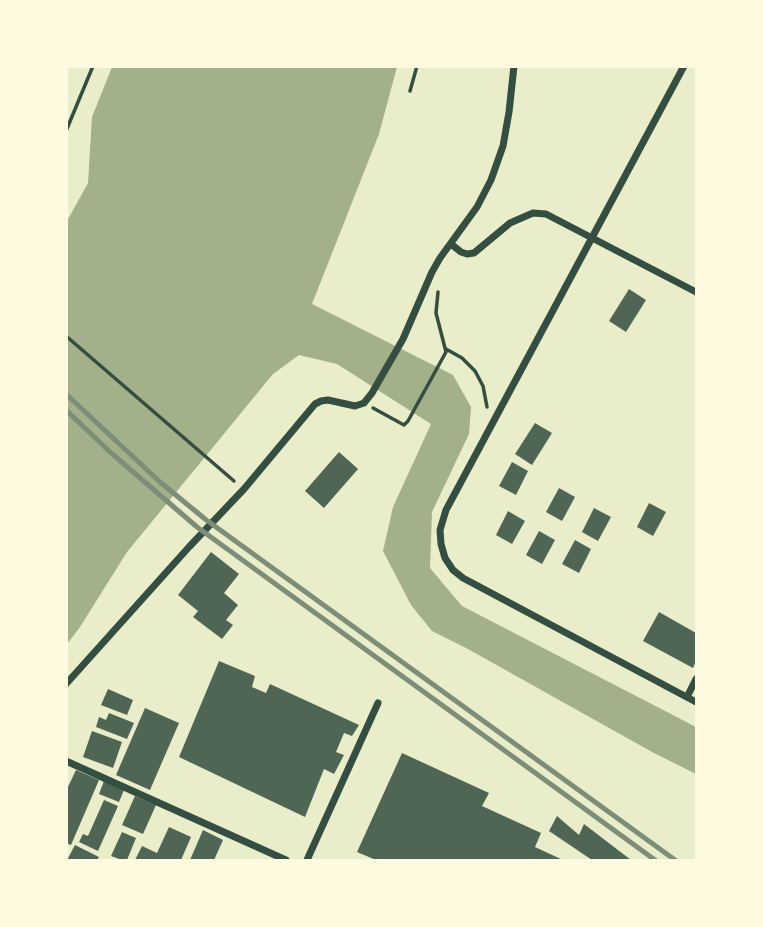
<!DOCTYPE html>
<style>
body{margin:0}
#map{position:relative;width:763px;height:927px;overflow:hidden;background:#e9edc9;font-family:"Open Sans",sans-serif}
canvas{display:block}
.frame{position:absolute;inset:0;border:68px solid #fefae0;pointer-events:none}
</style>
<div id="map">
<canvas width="763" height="927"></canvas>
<div class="frame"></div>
</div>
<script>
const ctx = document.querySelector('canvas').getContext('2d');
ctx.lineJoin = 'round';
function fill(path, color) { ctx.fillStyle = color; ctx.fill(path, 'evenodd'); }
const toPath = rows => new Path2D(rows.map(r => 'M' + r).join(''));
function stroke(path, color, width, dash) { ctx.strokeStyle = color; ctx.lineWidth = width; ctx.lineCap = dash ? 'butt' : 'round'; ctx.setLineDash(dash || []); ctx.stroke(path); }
fill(toPath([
 [112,67,397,67,379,134,312,304,453,375,471,407,469,434,432,512,430,568,462,606,696,727,696,774,652,752,468,649,432,631,411,605,383,551,393,507,431,424,337,364,299,355,273,374,127,552,80,627,67,644,67,221,88,183,92,117]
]), '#a3b18a');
fill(toPath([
 [629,289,646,300,626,332,609,321],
 [535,423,552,433,532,465,515,454],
 [339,452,358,469,324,508,305,491],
 [512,462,528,471,516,495,499,486],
 [559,488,575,497,562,521,546,512],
 [649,503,666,512,653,536,637,527],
 [594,508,611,517,598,541,582,532],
 [508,511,525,521,512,544,496,535],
 [539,531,555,540,542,564,526,555],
 [575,540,591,549,579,573,562,564],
 [211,552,239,574,224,593,238,605,226,620,233,625,222,639,193,617,198,611,178,595],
 [659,612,696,633,696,661,693,668,643,641],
 [219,661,255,676,252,687,266,693,270,684,359,725,352,736,344,733,336,752,344,755,334,774,324,769,305,817,179,757],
 [108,689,133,700,127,715,101,705],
 [145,708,179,723,150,790,116,775],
 [109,713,134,723,127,739,96,727,99,717,106,720],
 [92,731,122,742,113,768,83,757],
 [402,753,489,793,482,806,541,833,535,847,563,860,376,860,357,852],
 [76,770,99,780,71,845,66,843,66,791],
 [104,781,124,790,119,802,99,794],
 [135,796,156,805,143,834,122,825],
 [104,800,118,806,98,851,79,842,83,834,88,836],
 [557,816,579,835,584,824,631,860,592,860,549,831],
 [169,827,191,837,181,860,135,860,142,846,157,853],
 [203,830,223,840,214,860,190,860],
 [122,832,136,838,127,860,122,860,111,856],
 [75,845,99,857,97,860,67,860]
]), '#4f6655');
stroke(toPath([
 [410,91,417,66],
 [66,131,93,66],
 [66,336,234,481],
 [446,349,462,358,475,371,483,386,487,407],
 [373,408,404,425,408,421,446,352,436,313,438,292]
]), '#344e41', 3.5);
stroke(toPath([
 [684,66,446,510,440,530,441,544,445,558,453,570,463,578,696,702],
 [451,244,461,252,467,254,474,253,510,223,533,213,546,214,696,292],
 [66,684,189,547,244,489,315,404,321,401,328,400,355,406,364,403,372,393,403,339,432,272,440,258,477,207,491,180,503,146,509,112,514,66],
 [687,697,696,679],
 [66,761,286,860],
 [307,860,378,703]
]), '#344e41', 7);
stroke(toPath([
 [66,394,160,482,205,519,675,860],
 [66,410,110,452,197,527,655,860]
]), '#7c8e77', 5);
</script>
